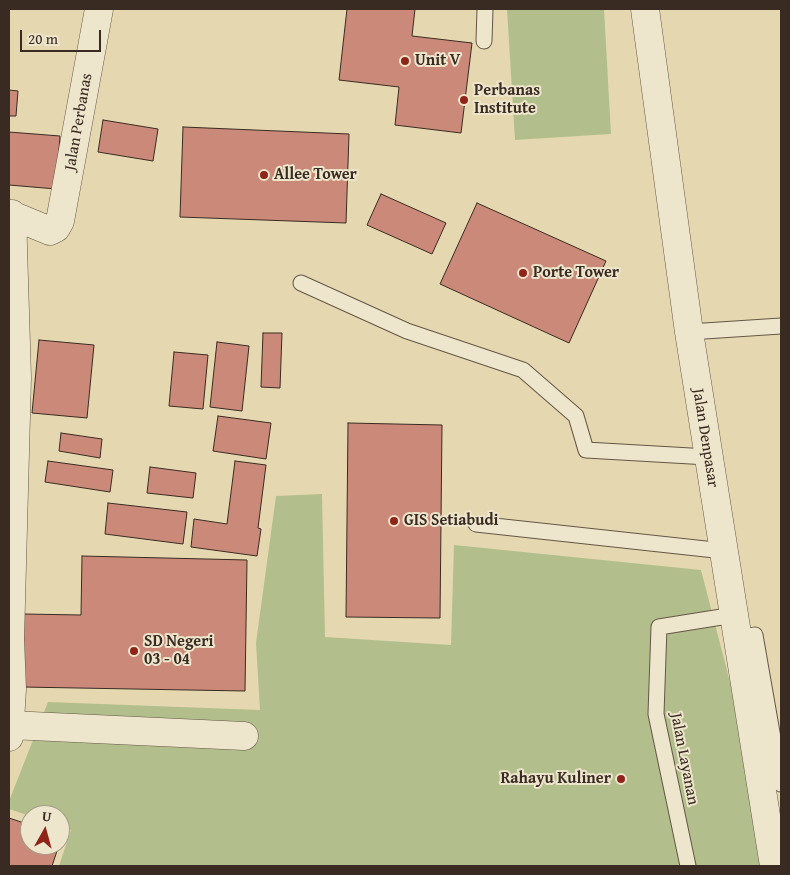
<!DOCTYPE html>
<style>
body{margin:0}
#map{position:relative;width:790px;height:875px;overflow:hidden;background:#e5d8b0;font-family:"Gentium Book Plus",serif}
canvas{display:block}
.frame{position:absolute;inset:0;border:10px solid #392a22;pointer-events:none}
.north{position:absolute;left:20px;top:805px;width:50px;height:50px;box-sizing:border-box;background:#eee6cc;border:1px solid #a69b88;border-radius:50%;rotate:7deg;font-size:14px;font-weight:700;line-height:20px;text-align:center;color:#392a22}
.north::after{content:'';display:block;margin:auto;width:18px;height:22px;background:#8f2418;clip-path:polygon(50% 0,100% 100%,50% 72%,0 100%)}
.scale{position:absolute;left:20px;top:30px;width:81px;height:22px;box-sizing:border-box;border:2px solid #392a22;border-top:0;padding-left:6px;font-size:15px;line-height:18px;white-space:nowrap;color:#392a22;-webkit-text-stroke:4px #eee6cc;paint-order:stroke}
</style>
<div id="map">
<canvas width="790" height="875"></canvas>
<div class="frame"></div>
<div class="north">U</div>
<div class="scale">20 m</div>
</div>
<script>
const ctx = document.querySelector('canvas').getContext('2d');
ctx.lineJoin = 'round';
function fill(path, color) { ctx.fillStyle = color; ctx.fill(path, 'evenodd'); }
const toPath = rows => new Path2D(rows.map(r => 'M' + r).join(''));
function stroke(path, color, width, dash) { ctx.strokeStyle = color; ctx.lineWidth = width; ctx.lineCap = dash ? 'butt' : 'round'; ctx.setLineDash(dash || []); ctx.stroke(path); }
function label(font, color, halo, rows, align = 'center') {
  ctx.font = font + ' "Gentium Book Plus",serif'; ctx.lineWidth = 4; ctx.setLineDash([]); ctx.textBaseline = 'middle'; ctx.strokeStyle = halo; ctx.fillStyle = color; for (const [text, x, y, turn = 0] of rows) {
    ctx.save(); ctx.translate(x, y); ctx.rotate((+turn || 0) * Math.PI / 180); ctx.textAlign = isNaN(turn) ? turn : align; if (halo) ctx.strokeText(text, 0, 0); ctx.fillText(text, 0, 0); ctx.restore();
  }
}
fill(toPath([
 [507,9,604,9,611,134,515,140],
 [322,494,325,637,451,645,454,545,701,570,731,686,761,866,59,866,71,830,60,826,60,815,30,816,9,809,9,801,48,702,260,710,256,643,276,496]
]), '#b2bf8d');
const building = toPath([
 [347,9,415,9,412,36,472,43,461,133,395,125,399,87,339,80,347,9],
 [9,90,18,91,16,116,9,116,9,90],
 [103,120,158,129,153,161,98,152,103,120],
 [183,127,349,134,346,223,180,217,183,127],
 [9,132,60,136,56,189,9,185,9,132],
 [381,194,446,223,432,254,367,225,381,194],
 [477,203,606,261,569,343,440,284,477,203],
 [263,333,282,333,280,388,261,387,263,333],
 [39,340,94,345,87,418,32,413,39,340],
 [217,342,249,346,242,411,210,407,217,342],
 [174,352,208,355,203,409,169,406,174,352],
 [218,416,271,423,266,459,213,451,218,416],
 [348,423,442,425,440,618,346,617,348,423],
 [61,433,102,439,100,458,59,451,61,433],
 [48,461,113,470,110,492,45,482,48,461],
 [235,461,266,465,258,528,261,529,257,556,191,547,194,519,227,524,235,461],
 [150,467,196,473,193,498,147,493,150,467],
 [108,503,187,512,183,544,105,534,108,503],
 [82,556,247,560,245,691,22,687,24,614,81,615,82,556],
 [9,818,30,825,30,845,59,845,52,866,9,866,9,818]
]);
fill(building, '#cb8a79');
stroke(building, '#392a22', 1);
const service = toPath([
 [484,41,485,9],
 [301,283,407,331,523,370,576,416,586,450,708,457],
 [689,332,781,326],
 [476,524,724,551],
 [738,638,755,635,781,784],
 [688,866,656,714,659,627,734,615]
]);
const minor = toPath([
 [9,214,50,231,56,228,60,221,99,9],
 [10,725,244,736],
 [9,737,12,689,10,639,17,378,12,214]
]);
const tertiary = toPath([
 [645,9,689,332,774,866]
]);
stroke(service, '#645646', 17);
stroke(minor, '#645646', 29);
stroke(tertiary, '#645646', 29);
stroke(service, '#eee6cc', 15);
stroke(minor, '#eee6cc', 28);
stroke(tertiary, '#eee6cc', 28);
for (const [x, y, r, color] of [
 [405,61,5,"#8f2418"],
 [464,100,5,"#8f2418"],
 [264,175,5,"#8f2418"],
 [523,273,5,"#8f2418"],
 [394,521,5,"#8f2418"],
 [134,651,5,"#8f2418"],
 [621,779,5,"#8f2418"]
]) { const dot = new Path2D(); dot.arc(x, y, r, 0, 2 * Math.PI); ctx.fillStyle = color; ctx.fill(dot); stroke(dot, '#eee6cc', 2); }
label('bold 16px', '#392a22', '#eee6cc', [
 ["Unit V",415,61],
 ["Perbanas",474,91],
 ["Institute",474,109],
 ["Allee Tower",274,175],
 ["Porte Tower",533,273],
 ["GIS Setiabudi",404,521],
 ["SD Negeri",144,642],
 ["03 - 04",144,660],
 ["Rahayu Kuliner",611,779,"right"]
], 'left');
label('16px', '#392a22', '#eee6cc', [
 ["Jalan Perbanas",79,122,-80],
 ["Jalan Denpasar",705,438,81],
 ["Jalan Layanan",684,759,79]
]);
</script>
